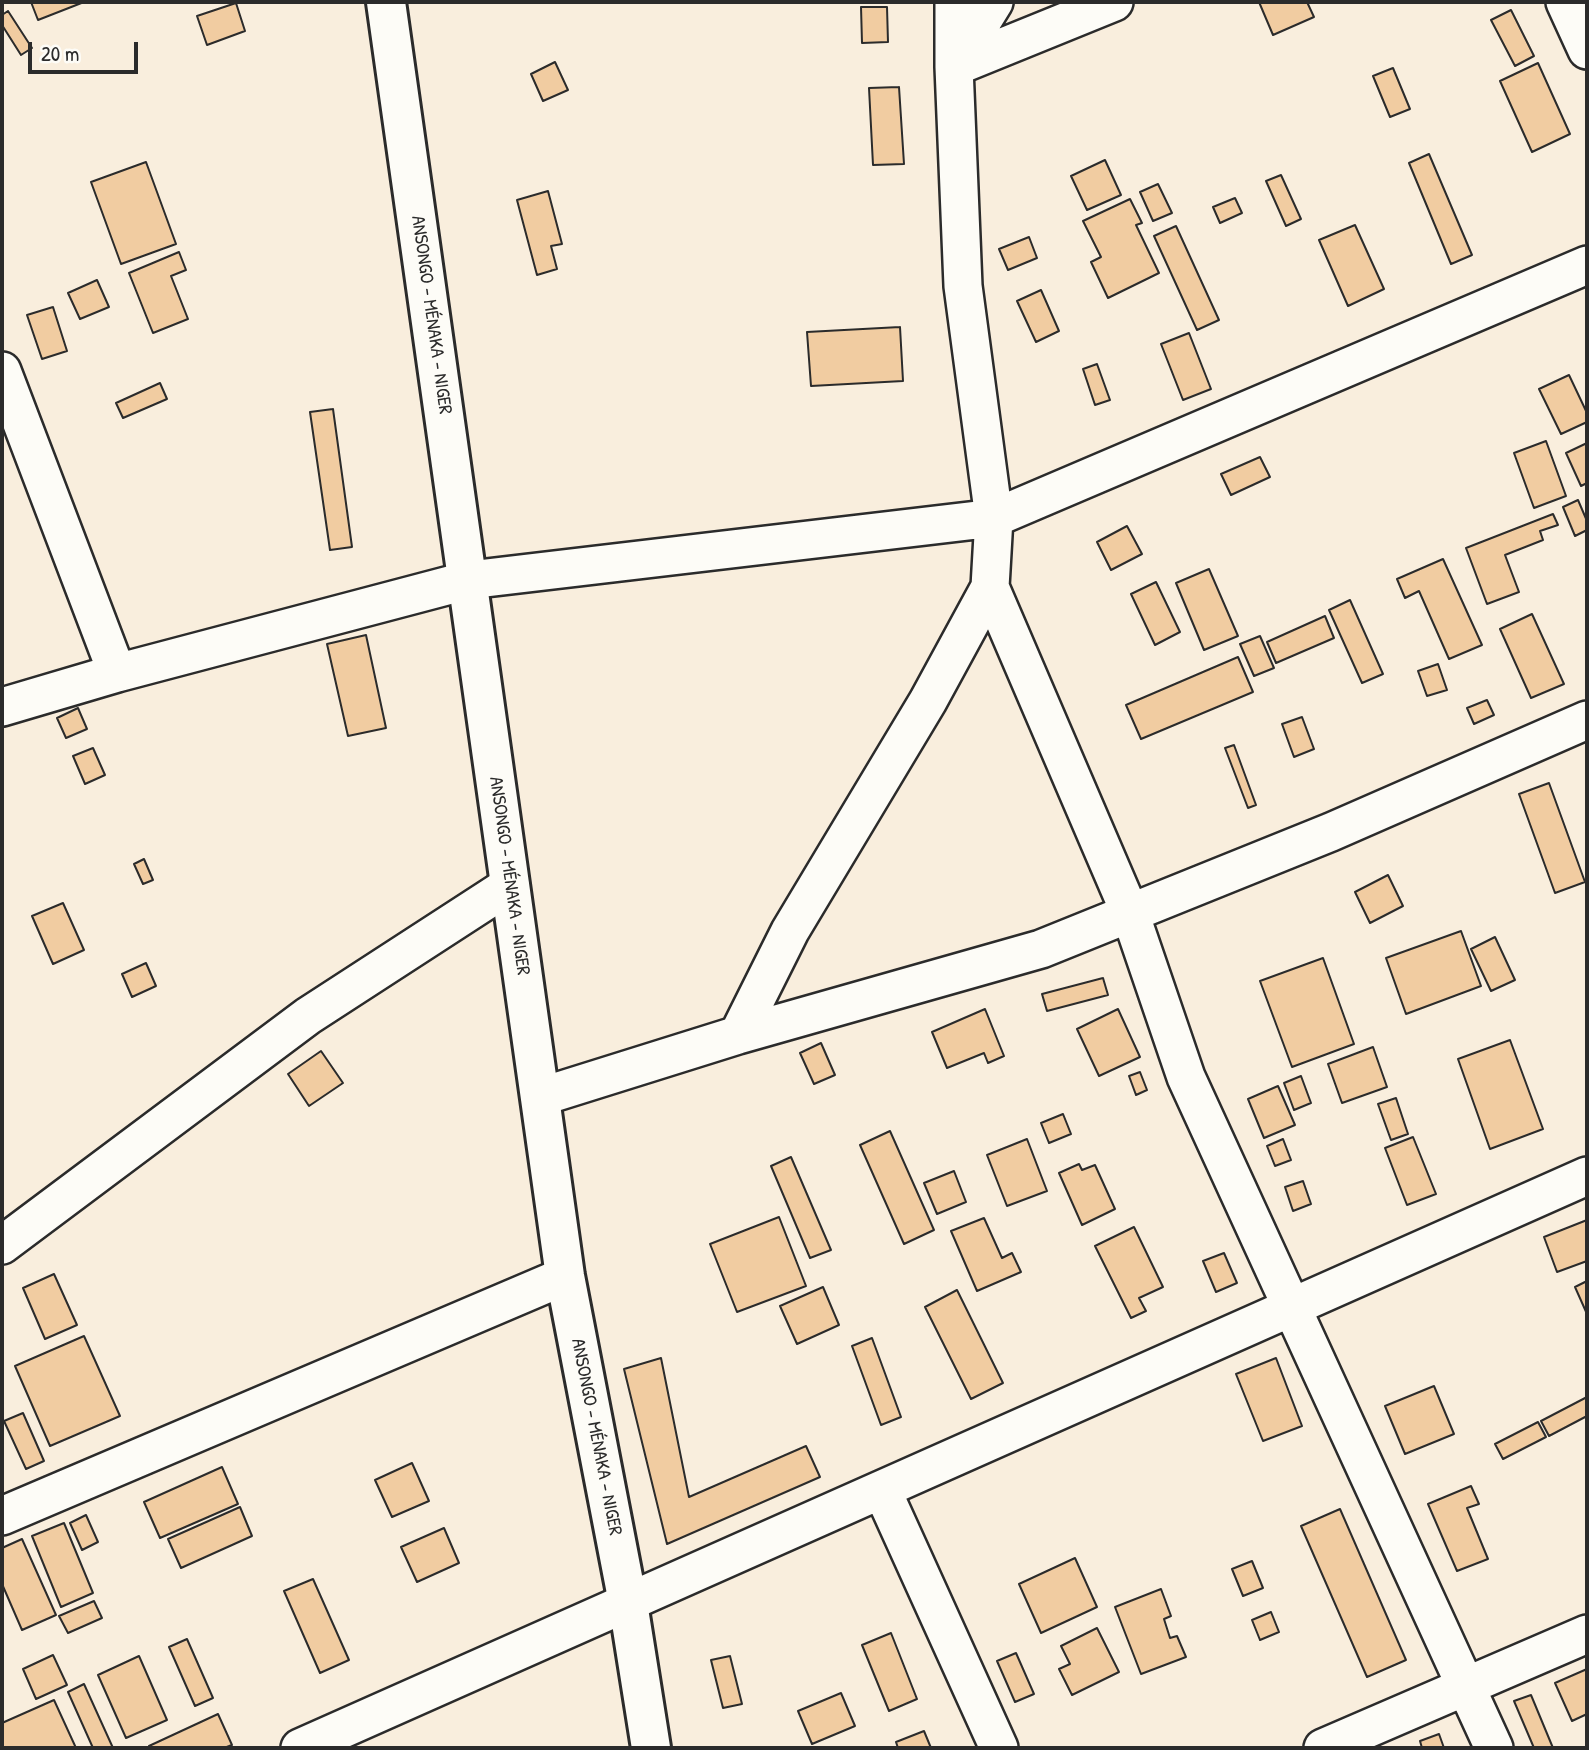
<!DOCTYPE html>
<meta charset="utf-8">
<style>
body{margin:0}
#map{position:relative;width:1589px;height:1750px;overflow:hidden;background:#f9eedd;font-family:"Patrick Hand",sans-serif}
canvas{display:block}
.frame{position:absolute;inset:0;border:4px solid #2b2b2b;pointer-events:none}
.scale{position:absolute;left:28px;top:42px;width:110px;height:32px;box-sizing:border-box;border:4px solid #2b2b2b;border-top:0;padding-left:9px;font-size:21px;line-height:24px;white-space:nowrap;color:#2b2b2b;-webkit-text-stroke:5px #fdfcf7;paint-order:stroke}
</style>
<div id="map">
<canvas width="1589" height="1750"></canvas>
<div class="frame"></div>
<div class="scale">20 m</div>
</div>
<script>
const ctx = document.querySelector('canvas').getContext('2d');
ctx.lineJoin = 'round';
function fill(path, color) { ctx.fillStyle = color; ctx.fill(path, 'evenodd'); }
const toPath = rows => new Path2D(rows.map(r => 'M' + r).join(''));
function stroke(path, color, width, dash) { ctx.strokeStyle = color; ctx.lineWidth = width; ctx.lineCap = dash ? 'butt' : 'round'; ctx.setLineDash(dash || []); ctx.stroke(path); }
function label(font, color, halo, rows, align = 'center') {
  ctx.font = font + ' "Patrick Hand",sans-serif'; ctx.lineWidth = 6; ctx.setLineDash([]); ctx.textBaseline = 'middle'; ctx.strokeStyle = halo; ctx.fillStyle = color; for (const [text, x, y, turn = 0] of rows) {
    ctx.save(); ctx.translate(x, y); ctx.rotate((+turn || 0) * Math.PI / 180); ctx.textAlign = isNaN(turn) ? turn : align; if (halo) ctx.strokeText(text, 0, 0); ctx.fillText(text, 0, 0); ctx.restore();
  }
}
const building = toPath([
 [31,2,84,2,38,20,31,2],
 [1259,2,1307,2,1314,17,1273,35,1259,2],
 [236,3,245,31,207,45,197,16,236,3],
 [861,7,887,7,888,42,862,43,861,7],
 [1511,10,1534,56,1515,66,1491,20,1511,10],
 [8,11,32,48,21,55,2,25,2,15,8,11],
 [555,62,568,90,543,101,531,74,555,62],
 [1538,63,1570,134,1532,152,1500,81,1538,63],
 [1393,68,1410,109,1390,117,1373,76,1393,68],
 [899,87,904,164,873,165,869,88,899,87],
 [1429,154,1472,255,1451,264,1409,163,1429,154],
 [1105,160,1121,195,1087,210,1071,176,1105,160],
 [146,162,176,244,121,264,91,182,146,162],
 [1281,175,1301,219,1286,226,1266,181,1281,175],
 [1158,184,1172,213,1153,221,1140,192,1158,184],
 [548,191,562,244,551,246,557,269,537,275,517,200,548,191],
 [1235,198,1242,213,1220,223,1213,207,1235,198],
 [1130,199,1142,223,1136,225,1159,273,1108,298,1091,262,1101,257,1083,221,1130,199],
 [1355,225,1384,289,1348,306,1319,240,1355,225],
 [1176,226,1219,320,1197,330,1154,236,1176,226],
 [1029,237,1037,258,1008,270,999,249,1029,237],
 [179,252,186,270,171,276,188,319,153,333,129,273,179,252],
 [97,280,109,307,80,319,68,293,97,280],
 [1041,290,1059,331,1036,342,1017,301,1041,290],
 [53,307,67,351,42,359,27,315,53,307],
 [900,327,903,381,811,386,807,332,900,327],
 [1189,333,1211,389,1183,400,1161,344,1189,333],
 [1097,364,1110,400,1095,405,1083,369,1097,364],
 [1569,375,1587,413,1587,422,1561,434,1539,389,1569,375],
 [160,383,167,399,123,418,116,403,160,383],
 [333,409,352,547,330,550,310,412,333,409],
 [1546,441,1566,496,1534,508,1514,453,1546,441],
 [1587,443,1587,483,1581,486,1566,453,1587,443],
 [1260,457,1270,477,1231,495,1221,474,1260,457],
 [1578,500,1587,521,1587,530,1575,536,1563,507,1578,500],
 [1553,514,1558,525,1540,531,1543,540,1505,555,1519,592,1487,604,1466,548,1553,514],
 [1127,526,1142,554,1111,570,1097,542,1127,526],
 [1443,559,1482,645,1449,659,1419,591,1405,598,1397,579,1443,559],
 [1209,569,1238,636,1204,650,1176,583,1209,569],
 [1156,582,1180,632,1155,645,1131,594,1156,582],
 [1350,600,1383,674,1362,683,1329,610,1350,600],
 [1532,614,1564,684,1531,698,1500,629,1532,614],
 [1325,616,1334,638,1276,663,1267,642,1325,616],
 [366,635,386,728,348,736,327,644,366,635],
 [1260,636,1274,668,1254,676,1240,644,1260,636],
 [1238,657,1253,692,1141,739,1126,705,1238,657],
 [1438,664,1447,690,1427,696,1418,671,1438,664],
 [1487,700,1494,715,1474,724,1467,708,1487,700],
 [78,708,87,729,66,738,57,718,78,708],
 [1302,717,1314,749,1294,757,1282,724,1302,717],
 [1234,745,1256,805,1248,808,1225,748,1234,745],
 [93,748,105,775,85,784,73,756,93,748],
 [1549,783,1585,882,1555,893,1519,794,1549,783],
 [144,859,153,880,143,884,134,864,144,859],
 [1388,875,1403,906,1370,923,1355,892,1388,875],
 [63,903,84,950,53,964,32,916,63,903],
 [1461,931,1481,986,1406,1014,1386,958,1461,931],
 [1495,937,1515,980,1491,991,1471,949,1495,937],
 [1323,958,1354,1044,1292,1067,1260,981,1323,958],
 [146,963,156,986,132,997,122,974,146,963],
 [1103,978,1108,995,1047,1011,1042,994,1103,978],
 [985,1009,1004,1056,988,1063,984,1053,947,1068,932,1032,985,1009],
 [1118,1009,1140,1057,1099,1076,1077,1029,1118,1009],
 [1510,1040,1543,1129,1490,1149,1458,1059,1510,1040],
 [821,1043,835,1075,814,1084,800,1053,821,1043],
 [1373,1047,1387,1087,1342,1103,1328,1064,1373,1047],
 [321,1051,343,1083,309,1106,288,1074,321,1051],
 [1140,1072,1147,1090,1136,1095,1129,1076,1140,1072],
 [1301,1076,1311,1103,1294,1110,1284,1083,1301,1076],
 [1278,1086,1295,1125,1264,1138,1248,1099,1278,1086],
 [1396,1098,1408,1134,1391,1140,1378,1104,1396,1098],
 [1063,1114,1071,1134,1049,1143,1041,1123,1063,1114],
 [890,1131,934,1230,904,1244,860,1145,890,1131],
 [1413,1137,1436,1194,1407,1205,1385,1148,1413,1137],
 [1027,1139,1047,1191,1007,1206,987,1155,1027,1139],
 [1283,1139,1291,1160,1275,1166,1267,1146,1283,1139],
 [791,1157,831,1250,810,1258,771,1166,791,1157],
 [1079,1164,1082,1170,1095,1165,1115,1209,1082,1225,1059,1173,1079,1164],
 [954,1171,966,1202,937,1214,924,1183,954,1171],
 [1303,1181,1311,1204,1293,1211,1285,1187,1303,1181],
 [779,1217,806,1286,737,1312,710,1244,779,1217],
 [984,1218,1002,1258,1012,1253,1021,1272,977,1291,951,1231,984,1218],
 [1587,1220,1587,1261,1557,1272,1544,1237,1587,1220],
 [1134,1227,1163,1287,1139,1298,1146,1311,1131,1318,1095,1246,1134,1227],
 [1224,1253,1237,1283,1216,1292,1203,1261,1224,1253],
 [54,1274,77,1325,45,1339,23,1288,54,1274],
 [1587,1281,1587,1314,1575,1287,1587,1281],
 [823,1287,839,1325,797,1344,780,1306,823,1287],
 [957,1290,1003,1383,971,1399,925,1307,957,1290],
 [84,1336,120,1416,50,1446,15,1366,84,1336],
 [872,1338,901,1417,881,1425,852,1346,872,1338],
 [661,1358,689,1497,806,1446,820,1477,667,1544,624,1369,661,1358],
 [1276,1358,1302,1426,1263,1441,1236,1374,1276,1358],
 [1434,1386,1454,1434,1405,1454,1385,1406,1434,1386],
 [1587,1397,1587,1416,1549,1436,1541,1421,1587,1397],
 [23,1413,44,1461,26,1469,4,1421,23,1413],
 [1538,1422,1546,1437,1503,1459,1495,1444,1538,1422],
 [412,1463,429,1501,392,1517,375,1480,412,1463],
 [222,1467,238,1504,160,1538,144,1502,222,1467],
 [1471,1486,1479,1504,1467,1508,1488,1559,1457,1571,1428,1504,1471,1486],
 [240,1507,252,1536,181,1568,168,1539,240,1507],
 [1340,1509,1406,1660,1367,1677,1301,1526,1340,1509],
 [86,1515,98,1542,82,1550,70,1523,86,1515],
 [64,1523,93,1593,61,1607,32,1536,64,1523],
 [444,1528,459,1563,417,1582,401,1547,444,1528],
 [22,1539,56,1615,22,1630,2,1584,2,1548,22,1539],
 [1075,1558,1097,1607,1041,1633,1019,1584,1075,1558],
 [1252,1561,1263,1588,1243,1596,1232,1569,1252,1561],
 [313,1579,349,1660,320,1673,284,1591,313,1579],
 [1161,1589,1171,1616,1164,1619,1170,1638,1177,1636,1186,1657,1141,1674,1115,1607,1161,1589],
 [94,1601,102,1618,68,1633,59,1616,94,1601],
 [1271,1612,1279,1632,1260,1640,1252,1620,1271,1612],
 [1097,1628,1119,1672,1072,1695,1059,1669,1070,1664,1061,1646,1097,1628],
 [891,1633,917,1699,889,1711,862,1645,891,1633],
 [187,1639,213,1698,195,1706,169,1647,187,1639],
 [1016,1653,1034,1694,1015,1702,997,1661,1016,1653],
 [53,1655,67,1685,36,1699,23,1669,53,1655],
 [139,1656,167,1720,126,1738,98,1675,139,1656],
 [730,1656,742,1704,723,1708,711,1660,730,1656],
 [1587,1669,1587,1714,1572,1721,1555,1683,1587,1669],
 [84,1684,113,1748,93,1748,68,1692,84,1684],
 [841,1693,855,1726,812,1744,798,1711,841,1693],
 [1531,1695,1553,1748,1534,1748,1514,1701,1531,1695],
 [54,1700,76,1748,2,1748,2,1723,54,1700],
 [218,1714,232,1745,224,1748,150,1748,149,1746,218,1714],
 [924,1731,931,1748,898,1748,896,1742,924,1731],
 [1439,1734,1444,1748,1422,1748,1420,1741,1439,1734]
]);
fill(building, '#f1cca1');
stroke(building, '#2b2b2b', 2);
const minor = toPath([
 [954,2,954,67,1114,2],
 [1565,2,1587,50],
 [2,371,117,673],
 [990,587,1130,913,1186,1077,1494,1748],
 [2,707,117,673,469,580,994,518,1587,265],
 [738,1035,790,931,928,701,990,587,994,518,963,286,954,67,994,2],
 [540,1097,738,1035,1041,949,1331,832,1587,720],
 [2,1245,308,1016,510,885],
 [882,1490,999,1748],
 [2,1516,565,1276],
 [300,1748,1587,1176],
 [1323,1748,1587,1634]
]);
const secondary = toPath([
 [386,2,565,1276,628,1603,651,1748]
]);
stroke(minor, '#2b2b2b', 42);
stroke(secondary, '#2b2b2b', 44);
stroke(minor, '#fdfcf7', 37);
stroke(secondary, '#fdfcf7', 38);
label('19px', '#2b2b2b', '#fdfcf7', [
 ["ANSONGO - MÉNAKA - NIGER",431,315,82],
 ["ANSONGO - MÉNAKA - NIGER",509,876,82],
 ["ANSONGO - MÉNAKA - NIGER",596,1437,79]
]);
</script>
